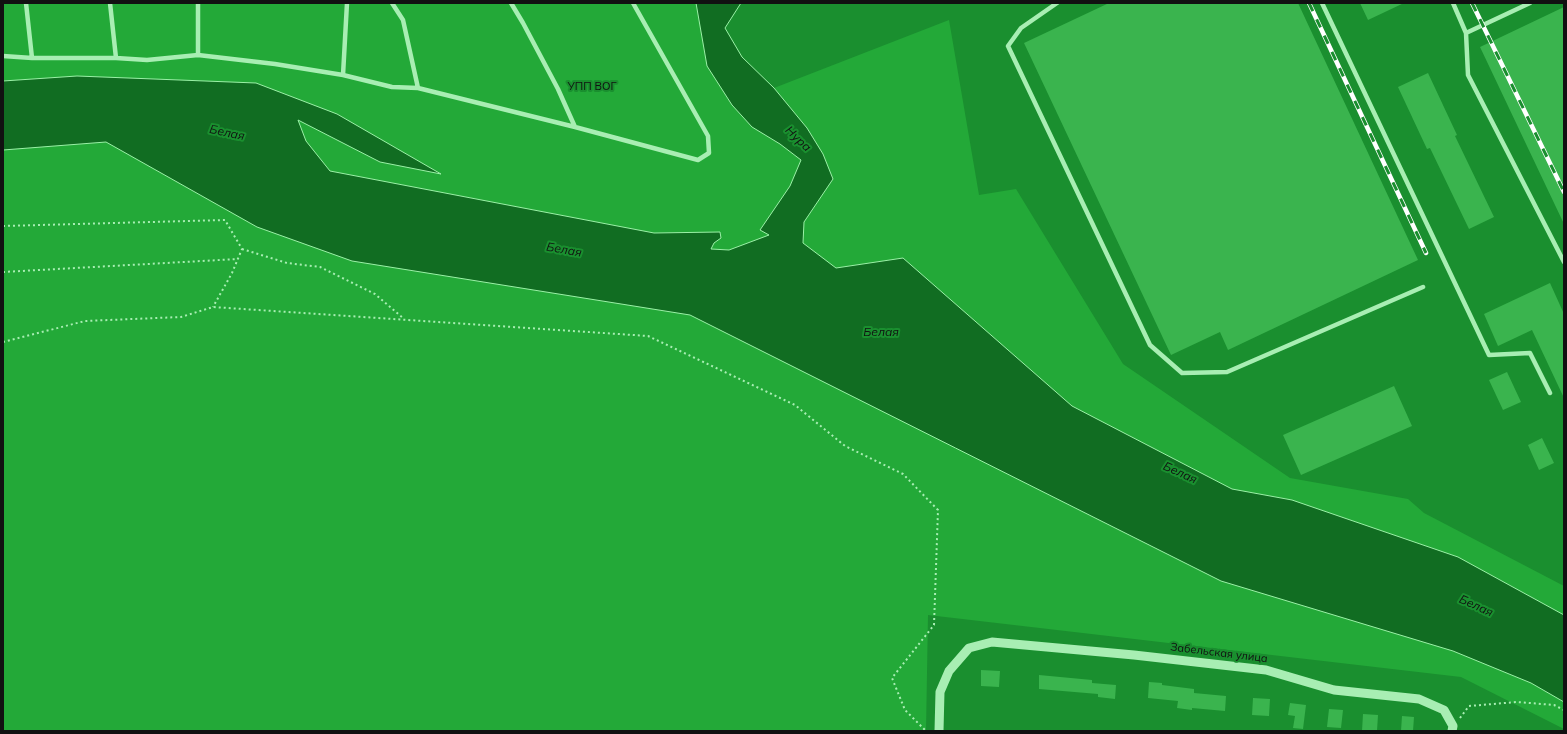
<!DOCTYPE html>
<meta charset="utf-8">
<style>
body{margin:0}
#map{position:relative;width:1567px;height:734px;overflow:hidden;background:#1a8f2f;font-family:Mulish,sans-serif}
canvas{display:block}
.frame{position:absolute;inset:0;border:4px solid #111;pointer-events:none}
</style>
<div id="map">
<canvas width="1567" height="734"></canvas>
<div class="frame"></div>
</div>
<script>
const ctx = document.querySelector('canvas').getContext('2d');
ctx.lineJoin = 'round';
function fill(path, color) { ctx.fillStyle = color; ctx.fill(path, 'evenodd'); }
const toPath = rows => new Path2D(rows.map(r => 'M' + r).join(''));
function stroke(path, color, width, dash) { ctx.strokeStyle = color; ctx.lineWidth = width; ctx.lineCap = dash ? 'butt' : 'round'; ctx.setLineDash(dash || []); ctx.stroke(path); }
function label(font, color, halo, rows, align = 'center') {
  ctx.font = font + ' Mulish,sans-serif'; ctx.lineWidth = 4; ctx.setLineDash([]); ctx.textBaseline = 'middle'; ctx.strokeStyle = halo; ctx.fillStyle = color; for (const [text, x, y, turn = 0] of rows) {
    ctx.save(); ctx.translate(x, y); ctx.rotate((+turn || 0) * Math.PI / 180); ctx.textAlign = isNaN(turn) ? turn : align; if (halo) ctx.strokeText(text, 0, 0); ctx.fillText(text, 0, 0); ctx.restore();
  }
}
fill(toPath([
 [3,3,702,3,805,157,770,235,729,250,711,249,719,232,654,233,330,171,306,141,298,120,380,162,439,173,337,114,77,76,3,81],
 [949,20,979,195,1016,189,1123,364,1290,478,1408,499,1424,513,1564,586,1564,615,1458,557,1292,500,1232,489,1072,406,903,258,835,268,803,243,804,222,819,200,823,154,807,128,774,88],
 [106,142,257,227,449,276,690,315,931,435,1531,683,1564,702,1564,729,1461,677,928,615,926,731,3,731,3,150]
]), '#23a938');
const water = toPath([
 [696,3,741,3,725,28,742,57,774,88,807,128,823,154,833,179,804,222,803,243,836,268,903,258,1072,406,1232,489,1292,500,1458,557,1564,615,1564,702,1531,683,1453,651,1221,581,690,315,352,261,257,227,106,142,3,150,3,81,77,76,256,83,337,114,441,174,380,162,298,120,306,141,330,171,654,233,720,232,721,238,714,243,711,249,729,250,769,235,760,230,790,186,801,160,780,144,752,127,732,105,707,66,696,3]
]);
fill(water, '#116d22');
stroke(water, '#9bf1a7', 1);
fill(toPath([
 [1109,3,1298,3,1418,260,1228,350,1220,332,1171,355,1024,43],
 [1360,3,1404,3,1368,20],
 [1564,7,1564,224,1480,47],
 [1428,73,1457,135,1455,136,1494,217,1469,229,1430,148,1427,149,1398,87],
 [1550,283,1564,314,1564,398,1532,330,1498,346,1484,314],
 [1507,372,1521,402,1503,410,1489,380],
 [1394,386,1412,426,1301,475,1283,435],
 [1542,438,1554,463,1539,470,1528,445],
 [981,670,1000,671,999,687,981,686],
 [1039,675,1092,680,1092,683,1116,685,1115,699,1098,697,1098,694,1039,689],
 [1149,682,1162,683,1162,685,1194,689,1194,693,1226,696,1225,711,1192,708,1192,710,1177,708,1178,701,1148,698],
 [1253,698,1270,699,1269,716,1252,715],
 [1290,703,1306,705,1303,729,1293,728,1295,716,1288,715],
 [1329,709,1343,710,1341,728,1327,727],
 [1363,714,1378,715,1377,731,1362,731],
 [1402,716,1414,717,1413,731,1401,731]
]), '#3ab44e');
stroke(toPath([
 [3,226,225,220,242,249,232,273,213,307],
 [242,249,287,263,320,267,375,294,403,318],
 [3,272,238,259],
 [3,342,85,321,181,317,213,307,648,336,795,405,845,446,903,474,938,510,934,625,892,678,905,710,926,731],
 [1460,718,1469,706,1517,702,1554,705,1564,710]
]), '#a8eeb3', 2, [2, 3]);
stroke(toPath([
 [26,3,32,58,116,58],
 [110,3,116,58,147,60,198,55],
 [198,3,198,55,275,64,343,75],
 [347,3,343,75,392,87,418,88,575,127],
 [392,3,403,20,418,88],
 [511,3,523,23,558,89,575,127,698,160,709,153,708,136,633,3],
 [1057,3,1021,28,1008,46,1150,345,1182,373,1227,372,1423,287],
 [1322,3,1489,355,1530,353,1550,393],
 [1453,3,1466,33],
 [1530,3,1466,33,1468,75,1564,262],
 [3,56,32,58]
]), '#a8eeb3', 4.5);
stroke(toPath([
 [939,731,940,692,949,671,969,648,992,642,1134,655,1266,670,1334,690,1419,699,1444,710,1453,726,1452,731]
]), '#a8eeb3', 9);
const rail = toPath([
 [1309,3,1426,253],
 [1472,3,1564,192]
]);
stroke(rail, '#fff', 4.5);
stroke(rail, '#1a8f2f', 3, [9]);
label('11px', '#111', '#1a8f2f', [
 ["УПП ВОГ",592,87]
]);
label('11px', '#111', '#1a8f2f', [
 ["Забельская улица",1219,653,7]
]);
label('italic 12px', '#111', '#1a8f2f', [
 ["Белая",227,133,12],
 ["Нура",798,139,44],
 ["Белая",564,250,10],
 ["Белая",881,332],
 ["Белая",1180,473,24],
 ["Белая",1476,606,24]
]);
</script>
